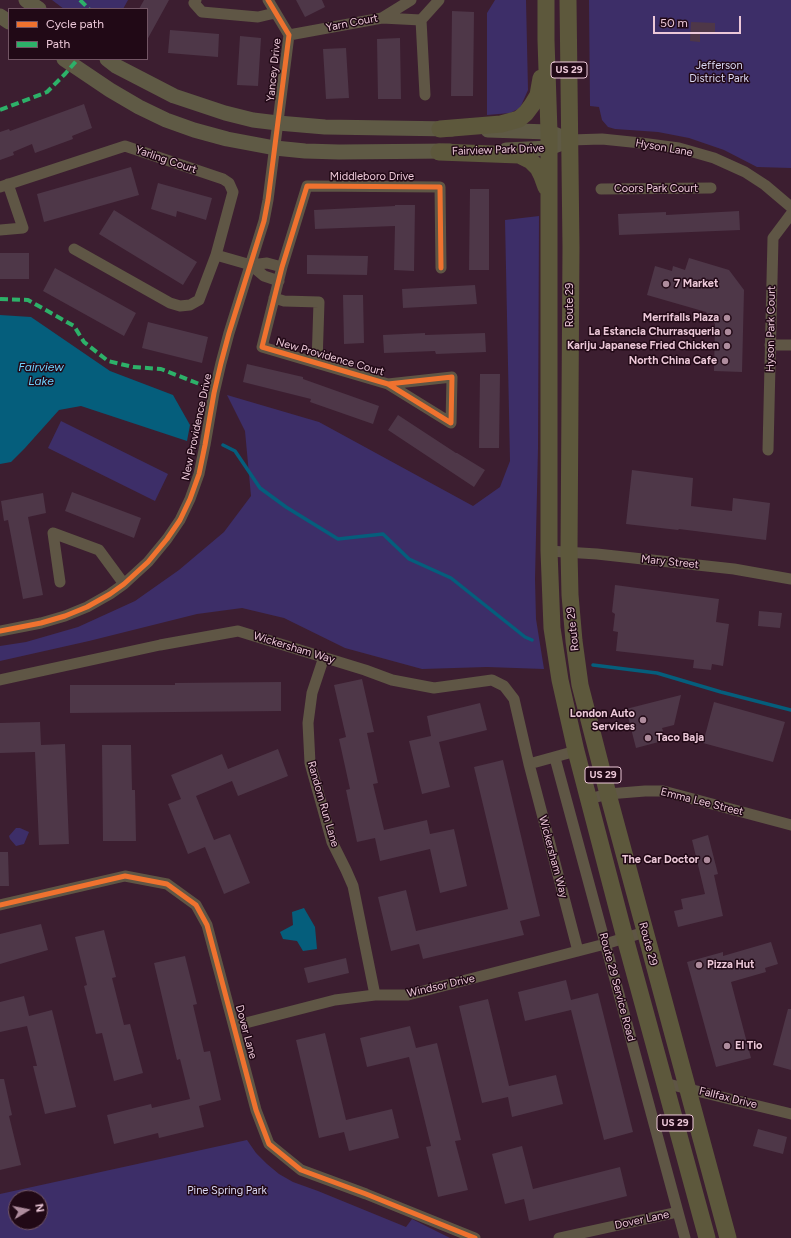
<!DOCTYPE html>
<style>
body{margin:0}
#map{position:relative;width:791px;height:1238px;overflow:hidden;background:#3c1e30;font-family:Figtree,sans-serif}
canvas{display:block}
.legend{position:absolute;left:8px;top:8px;width:140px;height:52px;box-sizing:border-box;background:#210916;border:1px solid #725564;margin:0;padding:5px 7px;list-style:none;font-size:12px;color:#ecc8d8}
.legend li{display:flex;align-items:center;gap:8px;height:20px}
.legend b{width:20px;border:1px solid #725564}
.north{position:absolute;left:8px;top:1190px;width:40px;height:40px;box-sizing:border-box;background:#210916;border:1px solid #725564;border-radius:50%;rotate:80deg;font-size:11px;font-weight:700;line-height:16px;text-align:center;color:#ecc8d8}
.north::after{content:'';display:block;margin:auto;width:14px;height:18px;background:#ae8c9d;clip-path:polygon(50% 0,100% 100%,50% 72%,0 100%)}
.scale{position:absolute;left:653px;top:16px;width:88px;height:18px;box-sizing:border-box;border:2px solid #ecc8d8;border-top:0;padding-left:5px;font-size:12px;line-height:14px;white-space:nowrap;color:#ecc8d8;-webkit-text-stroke:3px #210916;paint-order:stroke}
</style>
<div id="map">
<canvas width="791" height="1238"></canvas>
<ul class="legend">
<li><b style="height:5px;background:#ef722f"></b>Cycle path</li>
<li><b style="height:5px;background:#2db169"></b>Path</li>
</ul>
<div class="north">N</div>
<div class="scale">50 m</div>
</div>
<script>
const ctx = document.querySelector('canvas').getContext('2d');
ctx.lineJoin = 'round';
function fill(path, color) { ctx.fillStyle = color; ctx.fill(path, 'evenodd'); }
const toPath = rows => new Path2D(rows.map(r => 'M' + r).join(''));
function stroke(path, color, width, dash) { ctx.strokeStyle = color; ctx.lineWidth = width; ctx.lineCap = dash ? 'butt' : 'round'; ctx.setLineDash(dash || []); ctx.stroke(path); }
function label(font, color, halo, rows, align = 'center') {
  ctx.font = font + ' Figtree,sans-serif'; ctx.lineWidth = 3; ctx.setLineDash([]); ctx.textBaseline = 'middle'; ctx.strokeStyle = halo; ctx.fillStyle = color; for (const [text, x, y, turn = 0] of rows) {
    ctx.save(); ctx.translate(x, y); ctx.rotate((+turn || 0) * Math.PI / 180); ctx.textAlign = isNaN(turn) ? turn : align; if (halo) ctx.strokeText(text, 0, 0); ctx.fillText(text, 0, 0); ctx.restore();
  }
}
fill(toPath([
 [52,0,128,0,123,9,64,9],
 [495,0,526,0,528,90,520,108,510,113,487,115,487,13],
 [589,0,791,0,791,168,757,167,724,150,689,138,658,132,615,129,608,127,602,120,599,107,590,106],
 [539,216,538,448,535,579,536,619,544,669,487,667,422,669,345,648,284,618,242,608,197,614,89,641,0,661,0,646,26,642,78,627,135,601,179,570,224,532,251,496,245,431,227,395,319,422,473,506,500,487,510,461,505,220],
 [61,421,168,474,155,501,48,448],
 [16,828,20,828,29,832,24,844,16,846,10,839,9,836],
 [247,1140,256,1153,267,1164,279,1174,293,1182,318,1191,406,1227,412,1219,450,1238,0,1238,0,1194],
 [16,1198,40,1198,40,1222,16,1222]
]), '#3d2e68');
fill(toPath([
 [0,315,31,317,110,371,173,395,190,425,187,441,81,406,59,410,25,448,11,462,0,464],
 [304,908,315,927,317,949,303,951,297,941,283,939,280,932,293,925,292,912]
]), '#055e7c');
stroke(toPath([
 [223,445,235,451,260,488,286,507,338,539,383,534,409,559,451,578,525,637,532,640],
 [593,665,657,673,721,692,791,710]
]), '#055e7c', 3.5);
fill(toPath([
 [144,0,169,0,147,40,147,9,139,9],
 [296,0,322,0,325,7,305,17],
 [452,11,474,12,473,96,451,96],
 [691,22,715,23,715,34,700,34,700,42,690,41],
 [170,30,219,34,218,57,168,53],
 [240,36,261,38,258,86,237,85],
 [400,38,401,99,378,99,377,39],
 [346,48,349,98,326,99,323,49],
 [84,104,92,128,72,136,73,139,35,153,32,144,13,152,14,155,0,160,0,132,9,129,10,131],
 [131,167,139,195,44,222,37,194],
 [158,183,212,198,206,220,177,211,176,217,151,209],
 [470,189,489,189,489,270,469,270],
 [395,205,415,205,414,271,394,270,395,226,315,229,314,210,395,206],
 [114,210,197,262,183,285,99,234],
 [739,211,740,230,619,235,618,214,666,212,666,215],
 [0,253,29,253,29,279,0,279],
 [307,255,368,256,367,275,307,274],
 [689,258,729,270,744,290,742,372,714,371,715,324,706,312,647,295,655,266,672,271,673,266,685,270],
 [55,268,136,313,124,336,43,291],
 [475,285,477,304,403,308,402,289],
 [343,295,363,295,364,343,344,344],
 [148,322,208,337,202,363,142,348],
 [425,333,425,335,485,333,486,352,436,354,435,351,384,353,383,335],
 [247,364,303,377,303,379,379,406,373,424,310,402,311,399,243,382],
 [480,374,500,374,499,448,479,448],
 [398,415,456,453,457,453,485,470,474,487,388,430],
 [632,470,693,478,691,506,732,511,733,498,770,503,766,540,679,529,678,530,626,524],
 [72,492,141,518,134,538,65,511],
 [43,493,46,513,28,517,43,595,23,599,8,520,4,521,1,501],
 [615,585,719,599,716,622,729,624,723,666,712,664,711,670,693,668,694,660,616,651,618,632,613,631,615,614,612,612],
 [759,611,782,613,780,628,758,626],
 [362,679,374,732,367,733,378,783,373,784,384,830,427,820,430,834,454,829,467,886,440,893,430,849,380,861,375,838,357,842,346,790,350,789,339,739,346,737,334,685],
 [281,682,281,711,70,713,70,685,175,685,175,683],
 [681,695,674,725,662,728,666,740,636,748,626,709],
 [714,702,785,722,773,762,703,743],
 [480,703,487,730,439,742,450,787,422,794,409,741,431,736,427,716],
 [40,722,41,745,65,744,69,844,39,845,35,752,0,753,0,723],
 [102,745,131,745,132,790,135,790,136,841,103,841],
 [278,749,288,776,238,796,232,781,196,796,214,840,230,834,250,883,224,894,205,847,188,854,168,804,181,799,171,775,222,754,228,769],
 [503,760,540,916,520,921,524,935,423,959,419,944,391,951,378,897,406,890,416,931,508,909,474,767],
 [708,835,718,874,714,875,723,916,678,927,674,911,683,909,681,899,705,894,692,840],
 [0,852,8,852,9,886,0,886],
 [41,924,48,950,0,964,0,934],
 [104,930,116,977,112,978,124,1025,130,1024,143,1073,114,1081,102,1033,96,1034,84,986,87,985,75,937],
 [771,942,778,964,765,968,766,972,731,982,751,1058,716,1067,687,962,723,952,723,956],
 [185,956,197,1004,193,1005,204,1052,210,1051,221,1100,199,1106,204,1127,159,1138,158,1133,114,1144,107,1115,151,1104,152,1108,190,1099,180,1059,177,1060,154,963],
 [346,958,349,973,308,983,304,968],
 [566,980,571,1000,598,993,633,1132,604,1140,571,1010,525,1021,518,992],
 [24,996,29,1016,52,1010,76,1107,45,1114,33,1066,37,1066,27,1026,0,1032,0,1002],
 [488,999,509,1086,556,1075,563,1104,512,1117,508,1097,482,1103,459,1006],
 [788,1009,791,1009,791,1070,773,1065],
 [410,1026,416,1048,437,1043,461,1140,455,1141,468,1190,438,1197,426,1147,431,1146,409,1057,367,1067,360,1038],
 [325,1033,346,1120,392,1109,399,1138,349,1151,344,1132,319,1138,296,1040],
 [0,1079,4,1079,12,1115,9,1116,21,1165,0,1170],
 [758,1129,787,1137,783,1154,753,1146],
 [522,1146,533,1189,620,1167,627,1196,529,1221,524,1199,505,1204,492,1154]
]), '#4e3748');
stroke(toPath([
 [196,0,194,3,202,12,258,17,275,13],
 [382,18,421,20],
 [421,20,425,95],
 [421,20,439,0],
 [289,35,382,18,411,0],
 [570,140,602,139,641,143,679,148,714,158,745,172,765,185,791,207],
 [0,187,125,146,223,179,229,183,233,192,216,255],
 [601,189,711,188],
 [0,230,23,228,8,184],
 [74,249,170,303,180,306,190,305,199,300,216,255,251,265],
 [279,281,264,276,251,265,267,263,282,267],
 [274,298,284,301,319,302,317,363],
 [770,345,791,345],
 [388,384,452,377,451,423,388,384,262,347,282,267,307,186,440,187,441,268],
 [768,450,773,238,791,214],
 [549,551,597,554,734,569,791,579],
 [60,582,53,533,99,550,124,584],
 [0,631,41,623,65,616,87,607,110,594,124,584,148,562,167,539,180,520,190,499,199,474,205,445,214,393,221,363,229,333,264,221,268,200,289,35,268,0],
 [324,657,312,693,308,723,310,763,332,842,346,870,353,886,375,995],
 [0,680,160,645,238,631,365,670,392,680,434,688,492,680,504,686,514,699,529,764,576,751],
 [555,758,685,1238],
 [529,764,578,951],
 [589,799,608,794,645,791,663,791,791,825],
 [0,905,125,876,167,884,196,905,207,925,256,1110,269,1144,301,1170,366,1194,475,1238],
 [234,1026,335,1000,375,995,408,995,605,944,645,932],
 [664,1083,791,1114],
 [559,1238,678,1212]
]), '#5f5645', 11);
stroke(toPath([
 [26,0,39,9],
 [0,16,9,22],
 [64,59,110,90,139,107,166,120,194,130,227,139,275,148,305,151,339,152,450,151],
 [107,59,116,66,174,96,225,113,253,120,278,123,325,127,452,129],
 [488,130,549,132,559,136],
 [506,150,549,148,570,140]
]), '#5f5a45', 15);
stroke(toPath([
 [546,0,546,40,549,132,549,551,552,628,560,680,576,751,625,938,707,1238],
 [568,0,571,247,569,552,570,595,574,641,580,685,608,794,728,1238],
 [440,129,501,124,519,119,526,113,532,105,538,95,541,78],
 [439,152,519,155,531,161,538,168,542,176,546,187]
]), '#5d583c', 17);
stroke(toPath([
 [80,0,89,9],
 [0,110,47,92,65,74,78,59],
 [0,299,28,300,74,326,84,342,108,361,133,367,161,369,202,385]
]), '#2db169', 4, [8, 4]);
stroke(toPath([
 [388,384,452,377,451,423,388,384,262,347,282,267,307,186,440,187,441,268],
 [0,631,41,623,65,616,87,607,110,594,124,584,148,562,167,539,180,520,190,499,199,474,205,445,214,393,221,363,229,333,264,221,268,200,289,35,268,0],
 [0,905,125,876,167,884,196,905,207,925,256,1110,269,1144,301,1170,366,1194,475,1238]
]), '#ef722f', 5);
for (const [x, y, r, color] of [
 [666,284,4,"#ae8c9d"],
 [727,318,4,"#ae8c9d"],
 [728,332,4,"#ae8c9d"],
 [727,346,4,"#ae8c9d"],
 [725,361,4,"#ae8c9d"],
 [643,720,4,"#ae8c9d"],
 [648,738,4,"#ae8c9d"],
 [707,860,4,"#ae8c9d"],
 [699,965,4,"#ae8c9d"],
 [727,1046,4,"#ae8c9d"]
]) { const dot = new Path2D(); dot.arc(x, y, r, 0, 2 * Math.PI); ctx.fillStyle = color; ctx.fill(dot); stroke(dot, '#210916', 1.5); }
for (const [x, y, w] of [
 [569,70,36],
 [603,775,36],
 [675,1123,36]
]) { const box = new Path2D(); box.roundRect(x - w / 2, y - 8, w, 16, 3); ctx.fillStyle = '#210916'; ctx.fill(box); stroke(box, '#ecc8d8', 1); }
label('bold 10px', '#ecc8d8', null, [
 ["US 29",569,70],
 ["US 29",603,775],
 ["US 29",675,1123]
]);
label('11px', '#ecc8d8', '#210916', [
 ["Yarn Court",352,23,-11],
 ["Yancey Drive",274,70,-84],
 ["Hyson Lane",664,148,10],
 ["Fairview Park Drive",498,150,-2],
 ["Yarling Court",166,160,19],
 ["Middleboro Drive",372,177],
 ["Coors Park Court",656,189],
 ["Route 29",570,305,-90],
 ["Hyson Park Court",771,329,-89],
 ["New Providence Court",330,357,16],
 ["New Providence Drive",197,427,-78],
 ["Mary Street",670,562,6],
 ["Route 29",573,629,-96],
 ["Wickersham Way",294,648,17],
 ["Emma Lee Street",702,802,14],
 ["Random Run Lane",323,804,74],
 ["Wickersham Way",553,857,75],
 ["Route 29",648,944,75],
 ["Windsor Drive",441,986,-13],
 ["Route 29 Service Road",617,987,75],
 ["Dover Lane",246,1032,75],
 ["Fallfax Drive",728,1098,14],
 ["Dover Lane",642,1220,-12]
]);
label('11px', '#dad8f3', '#210916', [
 ["Jefferson",719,66],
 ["District Park",719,79],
 ["Pine Spring Park",227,1191]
]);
label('bold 11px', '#ecc8d8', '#210916', [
 ["7 Market",674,284,"left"],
 ["Merrifalls Plaza",719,318],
 ["La Estancia Churrasqueria",720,332],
 ["Kariju Japanese Fried Chicken",719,346],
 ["North China Cafe",717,361],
 ["London Auto",635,714],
 ["Services",635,727],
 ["Taco Baja",656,738,"left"],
 ["The Car Doctor",699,860],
 ["Pizza Hut",707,965,"left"],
 ["El Tio",735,1046,"left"]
], 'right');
label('italic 12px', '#6fd2fd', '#210916', [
 ["Fairview",41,367],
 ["Lake",41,381]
]);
</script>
